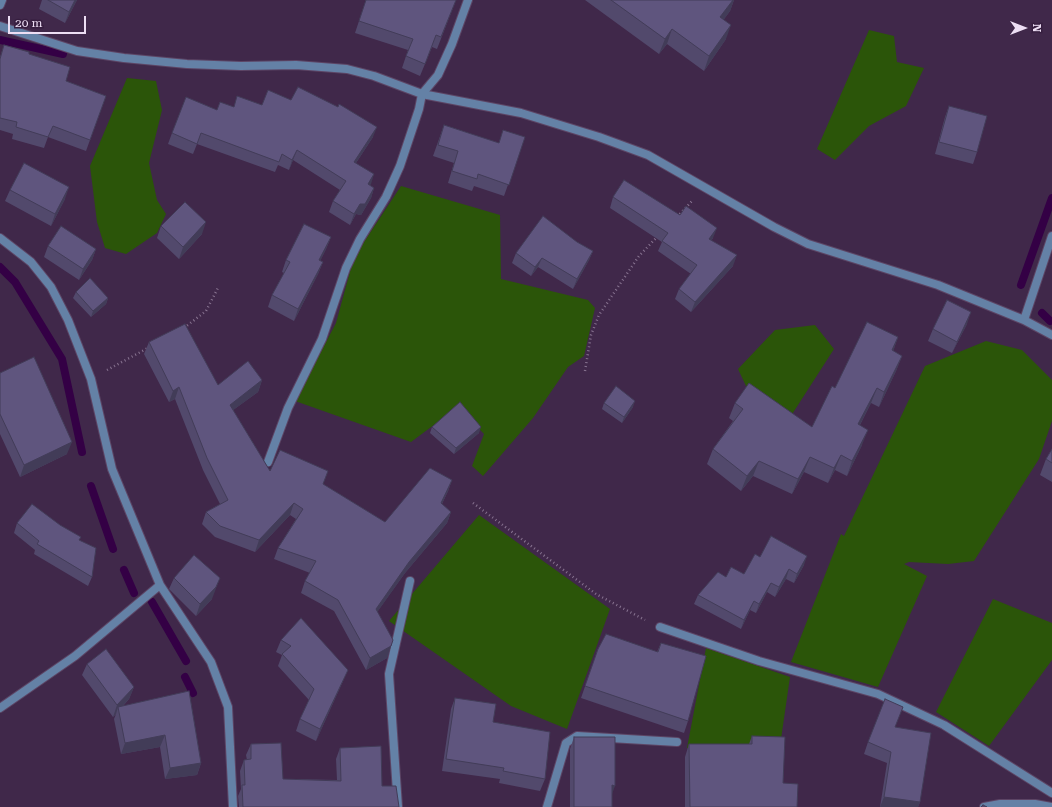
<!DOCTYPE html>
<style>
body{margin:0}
#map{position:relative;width:1052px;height:807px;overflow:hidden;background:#40284a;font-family:"Roboto Serif",serif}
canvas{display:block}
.north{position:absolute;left:1004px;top:8px;width:40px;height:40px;-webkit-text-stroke:3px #361e3f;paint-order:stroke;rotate:90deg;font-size:11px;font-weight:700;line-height:16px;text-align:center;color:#eddef4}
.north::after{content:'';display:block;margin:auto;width:14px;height:18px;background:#eddef4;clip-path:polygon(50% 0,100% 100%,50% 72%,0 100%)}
.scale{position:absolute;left:8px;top:16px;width:78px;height:18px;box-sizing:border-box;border:2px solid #eddef4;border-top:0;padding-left:5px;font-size:12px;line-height:14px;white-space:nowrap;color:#eddef4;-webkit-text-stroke:3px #361e3f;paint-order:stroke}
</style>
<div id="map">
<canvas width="1052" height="807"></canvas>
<div class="north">N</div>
<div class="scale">20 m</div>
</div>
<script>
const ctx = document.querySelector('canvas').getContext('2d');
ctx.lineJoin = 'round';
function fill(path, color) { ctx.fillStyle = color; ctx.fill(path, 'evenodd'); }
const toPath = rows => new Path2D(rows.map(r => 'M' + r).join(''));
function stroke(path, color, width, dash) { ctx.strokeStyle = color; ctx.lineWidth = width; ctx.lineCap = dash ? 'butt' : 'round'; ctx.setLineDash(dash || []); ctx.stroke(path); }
fill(toPath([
 [869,30,894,36,897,62,924,68,906,106,869,126,835,160,817,149],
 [127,78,156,81,162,110,149,163,157,200,166,214,157,233,126,254,105,248,97,222,90,166],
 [401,186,500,215,501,279,588,300,595,308,584,356,568,367,533,418,483,476,472,466,484,434,458,407,411,442,295,401,336,323,354,257],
 [815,325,834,349,789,419,746,386,738,369,775,330],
 [986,341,1022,350,1052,380,1052,421,1039,459,974,561,948,564,909,562,904,564,927,576,878,687,791,662,841,534,844,536,925,366],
 [479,515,610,609,567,729,511,706,389,621],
 [993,599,1052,623,1052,660,989,746,936,712],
 [706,648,790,677,780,746,687,748]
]), '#2b5509');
stroke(toPath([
 [0,40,63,54],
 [0,267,15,282,62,359,82,452],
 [1021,285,1052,198],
 [1042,313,1050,321],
 [91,486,113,549],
 [124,570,134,593],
 [152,602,186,661],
 [185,677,193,693]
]), '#340045', 8);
const lane = toPath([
 [660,627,759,661,878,694,944,725,1052,793]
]);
const street = toPath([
 [0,5,2,0],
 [0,26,77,51,124,58,187,64,241,66,296,65,347,69,374,76,422,94,521,113,599,137,648,155,774,227,808,244,938,285,1024,320,1052,335],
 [0,238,31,262,51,287,68,320,91,379,112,469,160,585,211,662,228,707,233,807],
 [1024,320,1052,236],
 [268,462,288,408,322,339,346,268,360,239,386,197,400,166,419,109,422,94,438,75,452,44,468,0],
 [0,708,75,656,160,585],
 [398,807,389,674,410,581],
 [547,807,566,743,577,736,677,742],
 [984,807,1000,804,1035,804,1052,807]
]);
stroke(lane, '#5c4565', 10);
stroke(street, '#5c4565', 10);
stroke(toPath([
 [677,217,693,200],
 [184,328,206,311,219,286],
 [107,370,148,348],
 [585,371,591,335,599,315,639,256,658,236],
 [473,503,596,594,645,620]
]), '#887491', 2.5, [1, 3]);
stroke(lane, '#6481a6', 8);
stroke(street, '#6481a6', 8);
fill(toPath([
 [42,0,77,0,65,23,39,9],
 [366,0,456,0,437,49,432,47,420,76,402,68,408,50,355,33],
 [585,0,734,0,730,11,724,19,726,39,704,71,667,44,659,54],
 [4,45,29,54,66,81,106,96,86,151,48,137,44,148,12,139,13,134,0,130,0,57],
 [262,105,373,137,356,163,370,185,374,188,371,198,361,215,356,214,350,225,329,212,333,201,340,190,293,160,289,170,278,165,275,172,197,144,193,154,168,144,172,133,217,110,234,107],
 [949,106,977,152,973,164,935,154,945,117],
 [444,125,499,143,525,137,504,196,474,186,472,191,448,183,454,163,433,156],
 [10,190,65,199,51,226,5,201],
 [613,197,713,238,711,241,733,266,691,312,675,299,679,289,691,274,658,251,662,242,610,208],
 [161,226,202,234,179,259,157,238],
 [331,237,326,249,320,261,323,262,318,274,294,321,268,307,272,295,284,273,282,272,286,260],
 [577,242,593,251,589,260,573,289,538,267,531,276,512,263,516,253],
 [48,246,96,249,92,260,79,280,44,257],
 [76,292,108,298,106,304,91,317,73,298],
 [967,324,952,353,928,341,933,329],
 [898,337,893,351,902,356,896,371,879,407,871,403,860,425,862,445,847,476,835,470,828,483,804,472,792,494,753,476,741,491,707,464,713,449,733,421,729,418,735,403,812,427],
 [149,342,218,385,262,380,258,392,233,410,270,471,323,484,385,522,452,480,448,491,442,504,451,512,447,523,405,573,377,612,391,646,387,658,366,670,334,611,301,593,305,581,310,573,274,559,278,548,296,519,290,515,255,552,215,537,202,524,206,512,220,504,203,470,175,399,169,402,144,354],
 [0,373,67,454,20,477,0,434],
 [604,403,633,407,622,423,602,409],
 [432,427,479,433,454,454,430,433],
 [1052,449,1052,482,1040,475,1046,459],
 [17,523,80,540,92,577,88,586,34,554,35,550,14,533],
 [760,557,804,565,794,583,786,579,775,597,767,592,756,613,750,610,741,629,694,604,698,595,726,577,744,574],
 [174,578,212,599,196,616,169,589],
 [281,640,348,670,343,681,316,741,296,731,300,719,309,700,278,666,282,655,276,652],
 [661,643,688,721,684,733,581,698,598,649,657,652],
 [87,664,134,687,129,699,123,706,189,691,201,763,197,775,165,779,160,747,121,754,114,719,116,714,113,717,82,675],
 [455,698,493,722,545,779,540,791,499,783,500,779,442,771,451,709],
 [896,727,920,802,918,807,880,807,887,763,864,754,868,742],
 [752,736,783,783,797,807,685,807,685,757,689,744,749,744],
 [574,737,612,795,612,807,570,807,570,749],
 [251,744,283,779,337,780,336,759,340,748,382,786,399,807,239,807,238,796,241,789,240,771,244,760,247,760,246,755]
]), '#52496c');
fill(toPath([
 [75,0,77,0,65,23,69,12],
 [733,0,734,0,730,11,715,32,720,17],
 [731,25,726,39,704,71,709,56],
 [672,29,667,44,659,54,665,39],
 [377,127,373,137,350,172,354,162],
 [297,150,289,170,292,160],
 [374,174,371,184,364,195,368,184],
 [69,187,65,199,51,226,55,214],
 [374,188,371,198,361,215,356,214,350,225,354,214,360,204],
 [206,222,202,234,179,259,183,247],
 [717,228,713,238,705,249,709,239],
 [331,237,326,249,315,272,319,260],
 [96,249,92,260,79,280,83,269],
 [593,251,589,260,573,289,577,279],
 [737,255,733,266,691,312,695,302],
 [542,258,538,267,531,276,535,267],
 [323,262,318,274,294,321,298,309],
 [108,298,106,304,91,317,93,311],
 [971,312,967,324,952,353,957,342],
 [898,337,893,352,892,350],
 [902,356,896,371,879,407,884,392],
 [262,380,258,392,225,416,230,405],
 [179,387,175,399,169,402,173,391],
 [877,388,871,403,852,440,858,424],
 [635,401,633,407,622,423,624,417],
 [481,427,479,433,454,454,456,448],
 [868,430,862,445,847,476,852,461],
 [72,442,67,454,20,477,24,465],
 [841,455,835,470,828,483,834,468],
 [810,457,804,472,792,494,798,479],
 [759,461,753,476,741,491,747,476],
 [452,480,448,491,437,514,441,503],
 [294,503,290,515,255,552,259,540],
 [451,512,447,523,405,573,371,621,376,609,409,562],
 [807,556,804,565,794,583,797,574],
 [789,569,786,579,775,597,779,587],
 [220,578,212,599,196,616,200,604],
 [771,583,767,592,756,613,759,604],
 [754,601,750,610,741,629,744,620],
 [391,646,387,658,366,670,370,658],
 [348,670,343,681,316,741,320,729],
 [134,687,129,699,119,710,118,707,116,714,113,717,117,705],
 [165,735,160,747,121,754,125,743],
 [201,763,197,775,165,779,170,768],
 [612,785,615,786,611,797],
 [884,797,920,802,918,807,880,807]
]), '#423c58');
const building = toPath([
 [48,0,75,0,69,12,48,0],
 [366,0,456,0,441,37,436,35,425,64,406,56,413,39,359,21,366,0],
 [611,0,733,0,720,17,731,25,709,56,672,29,665,39,611,0],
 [4,45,29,52,29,54,70,67,66,81,106,96,90,140,53,126,48,137,16,127,17,122,0,118,0,59,4,45],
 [298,87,338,107,339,104,377,127,354,162,374,174,368,184,374,188,365,204,360,204,354,214,333,201,346,181,297,150,292,160,282,154,279,162,201,133,197,144,172,133,186,97,217,110,220,102,234,107,237,96,262,105,268,90,291,100,298,87],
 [949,106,987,116,977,152,939,142,949,106],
 [444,125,499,143,503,130,525,137,509,185,478,174,477,179,452,171,458,151,438,145,444,125],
 [24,163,69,187,55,214,10,190,24,163],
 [624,180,680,215,686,206,717,228,709,239,737,255,695,302,679,289,697,265,662,241,668,233,613,197,624,180],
 [185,202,206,222,183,247,161,226,185,202],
 [543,216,577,242,593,251,577,279,542,258,535,267,516,253,543,216],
 [304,224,331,237,319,260,323,262,298,309,272,295,290,262,286,260,304,224],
 [61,226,96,249,83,269,48,246,61,226],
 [90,278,108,298,93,311,76,292,90,278],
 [947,300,971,312,957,342,933,329,947,300],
 [867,322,898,337,892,350,902,356,884,392,877,388,858,424,868,430,852,461,841,455,834,468,810,457,798,479,759,461,747,476,713,449,743,409,735,403,749,383,812,427,832,386,835,388,867,322],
 [185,324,218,385,248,361,262,380,230,405,270,471,280,450,328,471,323,484,385,522,430,468,452,480,441,503,451,512,409,562,376,609,393,640,391,646,370,658,338,600,305,581,316,561,278,548,303,509,294,503,259,540,220,526,206,512,228,500,207,458,179,387,173,391,149,342,185,324],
 [34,357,72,442,24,465,0,414,0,373,34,357],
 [616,386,635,401,624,417,604,403,616,386],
 [460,402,481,427,456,448,432,427,460,402],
 [1052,449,1052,463,1046,459,1052,449],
 [32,504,60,525,81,537,79,540,96,548,92,577,37,544,39,541,17,523,32,504],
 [771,536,807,556,797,574,789,569,779,587,771,583,759,604,754,601,744,620,698,595,718,572,726,577,731,567,744,574,755,554,760,557,771,536],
 [194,555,220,578,216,587,200,604,174,578,194,555],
 [301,618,348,670,320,729,300,719,314,689,282,654,291,646,281,640,301,618],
 [606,634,658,652,661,643,706,656,688,721,585,686,598,649,606,634],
 [106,649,134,687,117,705,87,664,106,649],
 [189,691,201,763,170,768,165,735,125,743,118,707,189,691],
 [455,698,496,704,493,722,550,732,545,779,503,771,504,768,446,759,455,698],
 [885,699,903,707,895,727,931,733,920,802,884,797,891,752,868,742,885,699],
 [752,736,785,737,783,783,798,784,797,807,690,807,689,744,752,744,752,736],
 [574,737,615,737,615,786,612,785,612,807,574,807,574,737],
 [281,743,283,779,341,781,340,748,381,746,382,786,396,786,399,807,243,807,242,785,245,785,244,760,251,759,251,744,281,743],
 [983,805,987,807,981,807,983,805]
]);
fill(building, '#5f557e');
stroke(building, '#423c58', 1);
</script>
